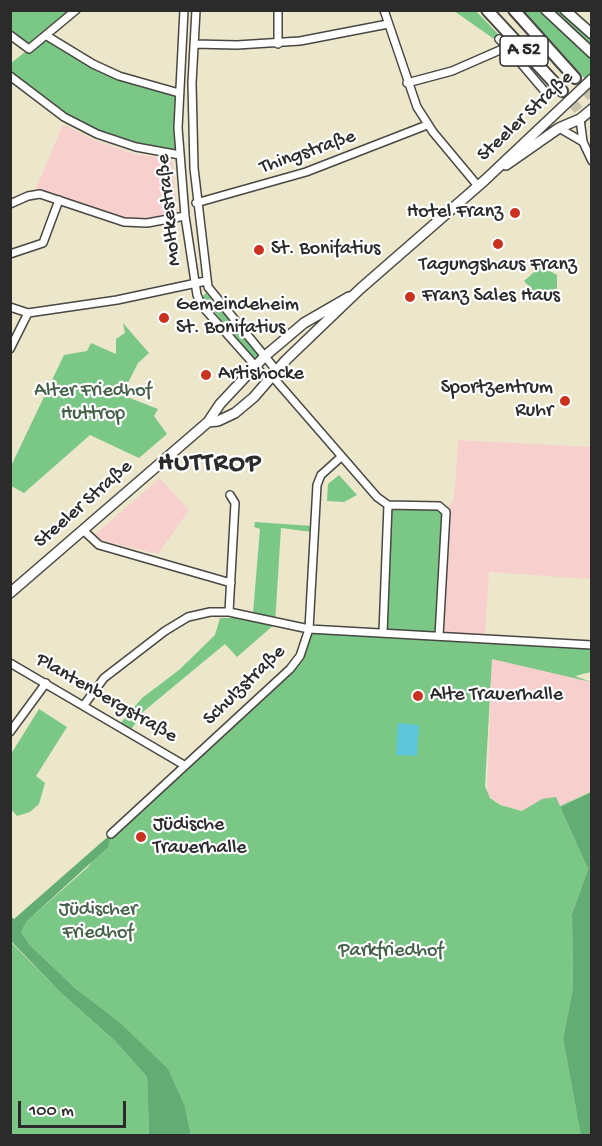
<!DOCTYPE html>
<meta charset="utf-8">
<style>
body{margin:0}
#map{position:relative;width:602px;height:1146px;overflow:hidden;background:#ece7cb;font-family:"Gochi Hand",sans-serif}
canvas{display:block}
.frame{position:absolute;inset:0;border:12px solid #2b2b2b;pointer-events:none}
.scale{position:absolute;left:18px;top:1101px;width:108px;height:27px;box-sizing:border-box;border:3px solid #2b2b2b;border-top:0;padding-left:8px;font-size:18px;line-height:21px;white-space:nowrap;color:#2b2b2b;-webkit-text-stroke:4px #fff;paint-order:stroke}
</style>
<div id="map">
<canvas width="602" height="1146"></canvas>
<div class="frame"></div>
<div class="scale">100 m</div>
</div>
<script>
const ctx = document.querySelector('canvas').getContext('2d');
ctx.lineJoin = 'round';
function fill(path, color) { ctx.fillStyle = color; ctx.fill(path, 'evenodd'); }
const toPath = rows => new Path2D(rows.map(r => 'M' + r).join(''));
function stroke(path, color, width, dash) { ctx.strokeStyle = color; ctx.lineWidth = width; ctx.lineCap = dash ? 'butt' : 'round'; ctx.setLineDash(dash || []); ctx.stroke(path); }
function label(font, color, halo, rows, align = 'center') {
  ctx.font = font + ' "Gochi Hand",sans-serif'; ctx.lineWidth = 4.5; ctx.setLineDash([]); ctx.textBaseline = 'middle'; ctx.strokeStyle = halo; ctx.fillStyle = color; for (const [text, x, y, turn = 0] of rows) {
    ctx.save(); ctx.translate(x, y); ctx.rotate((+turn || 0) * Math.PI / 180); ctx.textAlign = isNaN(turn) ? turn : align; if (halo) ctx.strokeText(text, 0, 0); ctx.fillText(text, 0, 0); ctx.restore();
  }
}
fill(toPath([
 [63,124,94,140,135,154,172,159,178,215,125,219,36,189],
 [458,440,591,447,591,579,489,572,485,637,439,635,446,509,454,500],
 [160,478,189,510,158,554,91,538],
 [492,658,591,682,591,791,560,806,542,799,522,811,500,805,487,794]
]), '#f7d0ce');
fill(toPath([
 [11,11,75,11,46,36,93,65,178,93,179,153,137,144,97,131,65,114,27,86,11,72,11,63,29,49,11,35],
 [454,11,476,11,500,36,497,41],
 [523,11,565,11,591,34,591,79,588,82],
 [541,266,557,275,557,292,542,299,524,281],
 [206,293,258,350,260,355,255,360,202,297],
 [123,323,149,353,138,363,122,395,158,409,154,416,167,434,139,458,90,435,24,493,11,486,11,466,64,355,87,351,91,343,116,354,116,339,125,333],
 [339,475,357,495,344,502,327,501,328,484],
 [389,505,443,508,438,635,591,646,591,672,575,676,591,682,492,659,485,786,490,798,500,805,522,811,542,799,556,797,560,806,591,791,560,807,588,869,572,914,573,988,563,1039,581,1135,191,1135,185,1107,117,1020,75,988,30,945,21,932,27,921,88,867,111,834,291,669,310,629,383,633],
 [255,522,312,526,312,532,281,528,275,624,237,657,225,644,144,711,130,731,119,725,142,698,179,670,215,635,220,618,247,618,253,613,260,529,254,527],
 [39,709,67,727,36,776,45,783,39,804,30,812,17,816,11,809,11,754],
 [10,941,61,993,115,1041,147,1077,149,1135,11,1135]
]), '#7ac786');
fill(toPath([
 [591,792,592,1135,581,1136,563,1039,573,988,572,914,588,869,560,807],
 [111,834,108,847,27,921,21,932,30,945,75,988,117,1020,168,1069,185,1107,191,1135,149,1135,147,1077,115,1041,61,993,11,941,10,916,14,919]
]), '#63ac73');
fill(toPath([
 [398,723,419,725,417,756,396,755]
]), '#5ec8da');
stroke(toPath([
 [575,78,592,97],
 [562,91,592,125]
]), '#c5c1ab', 10, [10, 5]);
const minor = toPath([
 [184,10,178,128,185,216,197,295,202,306,268,380],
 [196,10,192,83,194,168,208,287,276,370],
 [384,10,417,107,433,132,478,186],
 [10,35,29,49,76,10],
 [47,36,93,64,119,76,179,93],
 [499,39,507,47],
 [194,44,237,45,300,41,388,24],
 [278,44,278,10],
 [10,76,64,117,97,134,136,147,180,155],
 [407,83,452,71,507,47,547,94],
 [580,119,583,142,592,161],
 [559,128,583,142],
 [196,203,306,172,427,125],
 [10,204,28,196,40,194,124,222,147,223,185,216],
 [10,254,43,243,59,200],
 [10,307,28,313,117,300,206,281],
 [10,349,28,313],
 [272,376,377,497,388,505],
 [388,505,439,506,446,512,439,636],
 [83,530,99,545,231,583],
 [229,612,235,503,230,495],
 [383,633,388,505],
 [10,663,184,765],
 [84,705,104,678,165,631,188,617,210,612,229,612,309,629,592,645],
 [10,732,46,683],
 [111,834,290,669,300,656,309,629,317,485,321,475,341,457]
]);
const major = toPath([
 [546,10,592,53],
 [565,10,592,34],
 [506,165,559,128,580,119,592,109],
 [208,422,218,421,235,413,254,397,286,360,360,289,485,180,592,79],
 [10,593,208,422,220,404,265,356,304,323,349,297]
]);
const highway = toPath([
 [487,10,562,91],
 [514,10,575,78]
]);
stroke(minor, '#484743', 10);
stroke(major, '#484743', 12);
stroke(highway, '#484743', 14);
stroke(minor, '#fff', 7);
stroke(major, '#fff', 9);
stroke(highway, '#fff', 10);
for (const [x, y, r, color] of [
 [515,213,6,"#c8321e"],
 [498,244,6,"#c8321e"],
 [259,250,6,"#c8321e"],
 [410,297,6,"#c8321e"],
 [164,318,6,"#c8321e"],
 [206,375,6,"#c8321e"],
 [565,401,6,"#c8321e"],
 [418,696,6,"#c8321e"],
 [141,837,6,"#c8321e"]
]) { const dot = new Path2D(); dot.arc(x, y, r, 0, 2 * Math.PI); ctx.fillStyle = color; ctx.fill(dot); stroke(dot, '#fff', 2); }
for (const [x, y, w] of [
 [524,51,48]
]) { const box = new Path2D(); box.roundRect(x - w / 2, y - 15, w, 30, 4.5); ctx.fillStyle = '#fff'; ctx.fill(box); stroke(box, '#2b2b2b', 1.5); }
label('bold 18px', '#2b2b2b', null, [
 ["A 52",524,51]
]);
label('20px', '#2b2b2b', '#fff', [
 ["Steeler Straße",526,117,-43],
 ["Thingstraße",308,153,-19],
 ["Moltkestraße",170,210,-96],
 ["Steeler Straße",84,505,-41],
 ["Schulzstraße",245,686,-44],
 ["Plantenbergstraße",106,699,30]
]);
label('20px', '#2b2b2b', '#fff', [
 ["Hotel Franz",503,213,"right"],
 ["St. Bonifatius",271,250],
 ["Tagungshaus Franz",498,266,"center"],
 ["Franz Sales Haus",422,297],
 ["Gemeindeheim",176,306],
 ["St. Bonifatius",176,329],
 ["Artishocke",218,375],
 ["Sportzentrum",553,389,"right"],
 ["Ruhr",553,412,"right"],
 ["Alte Trauerhalle",430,696],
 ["Jüdische",153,826],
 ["Trauerhalle",153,849]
], 'left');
label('20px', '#47624b', '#fff', [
 ["Alter Friedhof",93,392],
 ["Huttrop",93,415],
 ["Jüdischer",98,911],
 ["Friedhof",98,934],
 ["Parkfriedhof",391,952]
]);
ctx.letterSpacing = '1.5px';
label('bold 26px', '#2b2b2b', '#fff', [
 ["HUTTROP",210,465]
]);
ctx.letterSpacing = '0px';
</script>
